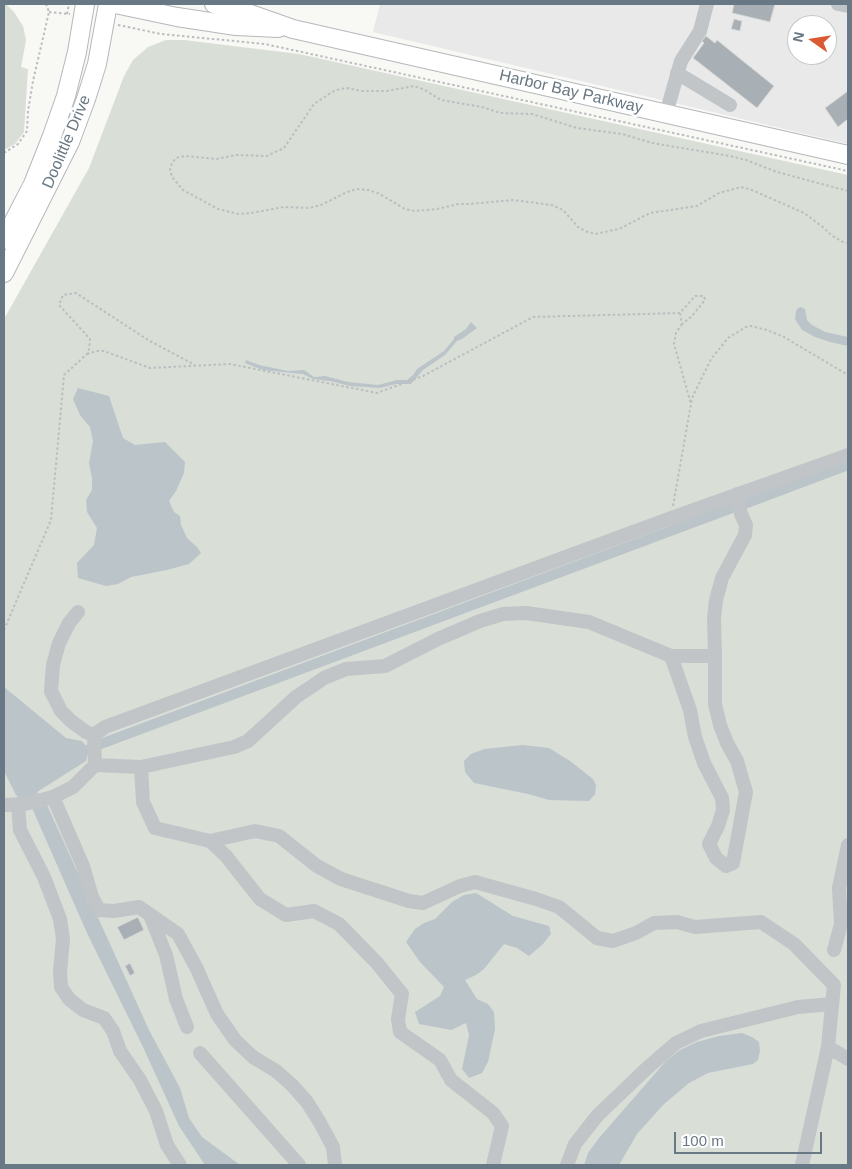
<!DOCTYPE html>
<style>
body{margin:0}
#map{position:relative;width:852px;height:1169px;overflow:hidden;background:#f8f8f5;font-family:Arial,sans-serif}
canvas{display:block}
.frame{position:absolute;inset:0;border:5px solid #687884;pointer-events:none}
.north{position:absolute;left:787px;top:15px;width:50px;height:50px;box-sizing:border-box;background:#fff;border:1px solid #c3c9ce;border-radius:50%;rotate:283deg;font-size:14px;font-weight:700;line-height:20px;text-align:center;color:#687884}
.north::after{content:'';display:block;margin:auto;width:18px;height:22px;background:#da5b33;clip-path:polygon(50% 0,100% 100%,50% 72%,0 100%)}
.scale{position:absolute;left:674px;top:1132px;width:148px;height:22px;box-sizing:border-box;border:2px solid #687884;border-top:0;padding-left:6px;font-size:15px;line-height:18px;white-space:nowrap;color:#687884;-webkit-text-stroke:4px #fff;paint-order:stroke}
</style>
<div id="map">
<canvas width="852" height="1169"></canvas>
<div class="frame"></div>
<div class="north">N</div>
<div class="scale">100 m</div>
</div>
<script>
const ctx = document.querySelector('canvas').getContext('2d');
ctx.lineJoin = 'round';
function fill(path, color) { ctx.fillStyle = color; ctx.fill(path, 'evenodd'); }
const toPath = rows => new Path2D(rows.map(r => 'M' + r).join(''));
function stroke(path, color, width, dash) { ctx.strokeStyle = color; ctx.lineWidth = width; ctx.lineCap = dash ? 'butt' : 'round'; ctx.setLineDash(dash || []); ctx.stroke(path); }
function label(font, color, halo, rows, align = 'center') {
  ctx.font = font + ' Arial,sans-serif'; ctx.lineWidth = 5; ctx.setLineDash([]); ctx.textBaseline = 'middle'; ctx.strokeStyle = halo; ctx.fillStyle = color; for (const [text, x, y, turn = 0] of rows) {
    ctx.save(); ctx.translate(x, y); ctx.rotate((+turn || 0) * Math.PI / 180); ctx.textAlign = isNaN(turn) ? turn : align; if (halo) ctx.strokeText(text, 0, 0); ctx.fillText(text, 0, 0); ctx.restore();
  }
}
fill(toPath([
 [380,4,848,4,848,144,373,32],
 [797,25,827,25,827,55,797,55]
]), '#e8e9e8');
fill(toPath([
 [4,4,6,4,14,12,23,26,26,40,21,67,28,69,24,132,15,144,4,150],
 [166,40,184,40,299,54,848,175,848,1165,4,1165,4,319,89,168,124,76,133,60,148,47]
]), '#d9ded6');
fill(toPath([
 [801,307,805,309,807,320,812,325,825,332,848,337,848,346,830,342,815,337,802,330,795,319,796,311,798,308],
 [471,322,477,328,462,339,457,341,445,355,423,370,411,384,396,384,380,388,350,386,330,381,313,379,303,374,263,370,245,363,246,360,259,365,288,371,304,370,314,377,325,376,348,382,378,385,397,380,407,380,413,375,417,369,444,351,454,339,454,337,466,329],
 [78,388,109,396,123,438,135,445,165,442,185,462,184,473,176,491,169,501,174,512,180,516,181,525,187,538,197,547,201,553,189,564,167,570,131,577,118,584,106,586,78,578,77,563,94,545,97,528,87,512,86,500,92,490,92,478,89,463,93,441,90,427,80,415,73,399],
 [4,687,66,738,82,741,89,750,86,761,37,792,47,805,149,1030,180,1088,189,1118,202,1137,240,1165,205,1165,179,1126,143,1047,87,933,32,808,16,795,4,771],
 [523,745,549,748,570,761,593,779,596,785,595,794,589,801,549,800,528,794,474,783,465,772,464,761,471,754,484,749],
 [476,893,513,916,549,926,551,934,543,944,529,956,517,948,504,944,484,969,476,975,465,980,477,999,488,1004,494,1012,495,1029,488,1062,482,1073,469,1078,462,1069,469,1035,466,1023,451,1030,419,1024,415,1012,440,996,444,987,420,962,406,942,415,929,424,923,435,919,452,902,464,895],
 [742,1033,752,1037,759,1042,760,1051,758,1060,753,1064,708,1073,689,1083,664,1104,637,1134,619,1165,584,1165,588,1153,599,1138,666,1061,680,1050,697,1042,719,1036]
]), '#bbc4c9');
stroke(toPath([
 [747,503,848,465],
 [89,749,106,742,732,508]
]), '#bbc4c9', 10);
const building = toPath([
 [734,4,775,4,770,22,732,13,734,4],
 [734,19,742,21,740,31,731,29,734,19],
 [706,36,715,43,717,40,774,86,757,108,693,58,704,43,702,41,706,36],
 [848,91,848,119,838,127,825,108,848,91],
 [138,917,144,930,124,940,117,927,138,917],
 [130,963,135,973,130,976,125,966,130,963]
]);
fill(building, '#a8b0b5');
stroke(building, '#d9d9d7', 1);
const major = toPath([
 [115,4,177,17,236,26,278,28],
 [214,4,239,10,293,29,848,155],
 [4,240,33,184,52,136,66,96,77,52,85,4],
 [4,273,70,142,86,99,97,64,108,4]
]);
stroke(major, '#b4b9bc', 20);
stroke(toPath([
 [49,12,70,14],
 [67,14,69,4],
 [118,25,161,34,265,44,848,171],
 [4,153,18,144,27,131,28,111,33,81,49,12,46,4],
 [848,191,777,172,746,160,730,156,652,143,622,134,577,128,532,114,500,113,482,107,441,100,423,89,414,86,387,91,362,91,347,88,340,89,332,92,314,104,284,148,273,153,267,156,236,155,216,159,185,156,176,158,172,163,170,170,172,177,183,190,218,209,238,214,251,213,284,207,309,208,321,205,347,192,357,189,368,190,378,193,405,209,415,211,437,209,458,204,469,204,513,200,552,205,563,210,578,227,585,231,595,234,619,229,650,213,697,206,719,193,741,187,752,190,804,213,824,228,831,235,843,242,848,243],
 [682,324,676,333,674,344,691,404],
 [87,354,97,351,104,351,150,368,230,364,377,393,423,376,533,317,680,313,695,296,704,296,705,300,692,316,682,324,680,313],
 [673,506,692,398,711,359,728,338,746,327,751,326,767,330,784,337,848,375],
 [4,630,51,520,64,375,87,354,89,349,90,339,59,305,63,295,76,293,148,340,195,365]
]), '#bbbec0', 2, [2.5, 2.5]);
stroke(toPath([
 [838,4,848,6],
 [677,73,730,105],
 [666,114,681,61,700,31,707,4],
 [78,612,69,623,59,643,53,665,51,691,61,711,71,721,86,732,94,735],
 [715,656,715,704,720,725,727,743,737,761,746,792,733,863,726,866,716,858,709,844,718,826,723,810,722,798,704,763,695,737,690,710,671,656,715,656,714,618,716,600,722,578,745,535,746,525,741,514,737,494],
 [94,735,105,727,671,518,848,455],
 [95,765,141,767,234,747,248,741,296,697,324,678,346,669,385,666,438,639,480,621,503,614,526,613,589,622,671,656],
 [141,767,143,802,155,828,210,841,255,831,279,836,317,866,341,879,409,901,423,903,460,886,475,882,536,899,559,907,597,938,613,941,636,933,654,923,677,922,695,927,761,922,794,944,834,985,828,1047,802,1165],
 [53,797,83,866,92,897,99,910,114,911,139,907,178,934,196,967,217,1014,235,1040,253,1057,276,1071,292,1085,307,1102,319,1121,333,1147,335,1165],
 [18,804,20,830,44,877,60,919,63,939,60,972,61,987,69,999,83,1010,104,1018,113,1031,120,1051,140,1080,156,1111,167,1145,180,1165],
 [4,805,25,804,53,797,73,787,95,765,94,735],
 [210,841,226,856,260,899,286,915,314,911,339,924,377,963,402,994,398,1019,400,1032,440,1060,451,1080,493,1113,502,1126,493,1165],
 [150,915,166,955,176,999,187,1027],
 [834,950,841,924,839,888,848,845],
 [828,1047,848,1059],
 [200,1053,299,1165],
 [567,1165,575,1144,597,1116,646,1069,676,1043,701,1031,798,1007,832,1004]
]), '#c1c5c8', 14);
stroke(major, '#fff', 18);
label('16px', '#687884', '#fff', [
 ["Harbor Bay Parkway",571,92,13],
 ["Doolittle Drive",67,142,-67]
]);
</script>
